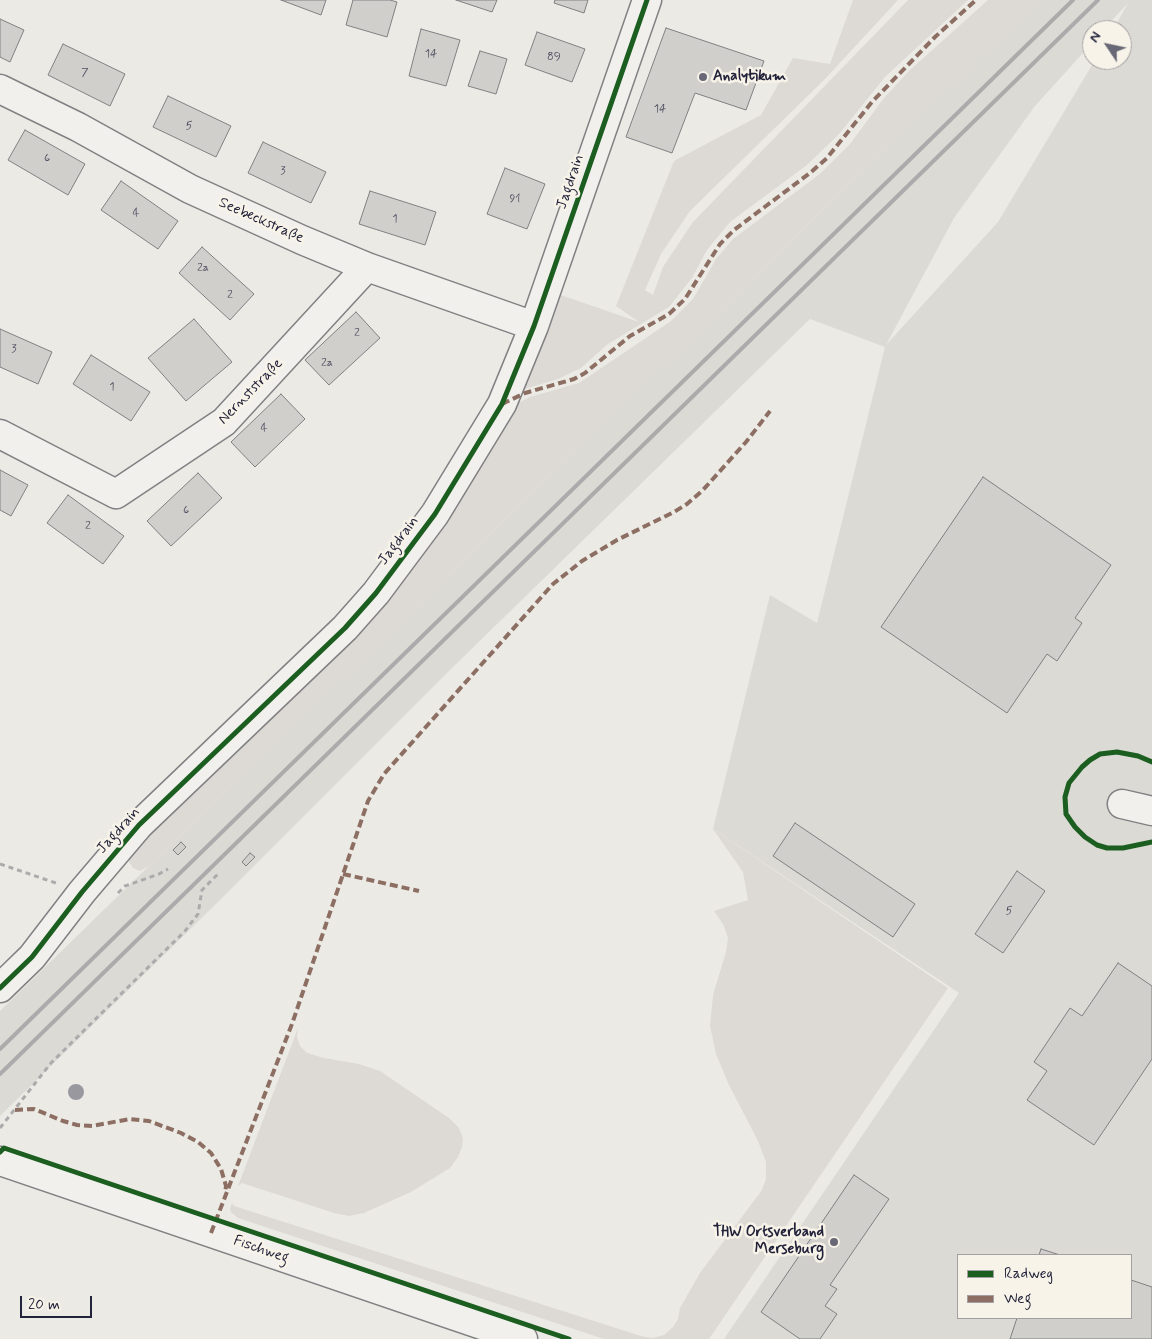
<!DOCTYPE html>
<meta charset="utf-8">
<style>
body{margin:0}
#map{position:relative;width:1152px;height:1339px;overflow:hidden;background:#ebeae4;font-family:Mynerve,sans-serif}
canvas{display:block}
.legend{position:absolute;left:957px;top:1254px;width:175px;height:65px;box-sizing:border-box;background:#f7f3e8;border:1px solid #a29fa3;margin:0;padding:6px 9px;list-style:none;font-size:15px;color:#22223b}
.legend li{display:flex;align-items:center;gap:10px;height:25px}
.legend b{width:25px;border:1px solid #a29fa3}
.north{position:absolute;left:1082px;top:20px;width:50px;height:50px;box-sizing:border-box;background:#f7f3e8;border:1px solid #a29fa3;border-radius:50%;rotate:304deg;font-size:14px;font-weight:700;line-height:20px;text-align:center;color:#22223b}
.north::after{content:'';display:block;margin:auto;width:18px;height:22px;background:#686876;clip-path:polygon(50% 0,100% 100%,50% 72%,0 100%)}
.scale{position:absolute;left:20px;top:1296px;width:72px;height:22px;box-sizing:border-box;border:2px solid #22223b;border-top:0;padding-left:6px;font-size:15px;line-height:18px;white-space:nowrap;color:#22223b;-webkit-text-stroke:4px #f7f3e8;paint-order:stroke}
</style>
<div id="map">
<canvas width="1152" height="1339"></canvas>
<ul class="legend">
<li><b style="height:6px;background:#1b5e20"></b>Radweg</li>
<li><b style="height:6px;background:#8d6e63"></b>Weg</li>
</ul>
<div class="north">N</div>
<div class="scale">20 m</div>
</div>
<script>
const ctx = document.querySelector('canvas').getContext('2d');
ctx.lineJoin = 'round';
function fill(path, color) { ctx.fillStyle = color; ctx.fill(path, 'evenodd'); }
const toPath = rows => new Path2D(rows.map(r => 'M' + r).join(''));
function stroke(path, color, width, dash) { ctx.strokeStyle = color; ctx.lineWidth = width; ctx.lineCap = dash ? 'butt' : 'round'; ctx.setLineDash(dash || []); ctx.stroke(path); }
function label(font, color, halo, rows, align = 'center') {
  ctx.font = font + ' Mynerve,sans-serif'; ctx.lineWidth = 5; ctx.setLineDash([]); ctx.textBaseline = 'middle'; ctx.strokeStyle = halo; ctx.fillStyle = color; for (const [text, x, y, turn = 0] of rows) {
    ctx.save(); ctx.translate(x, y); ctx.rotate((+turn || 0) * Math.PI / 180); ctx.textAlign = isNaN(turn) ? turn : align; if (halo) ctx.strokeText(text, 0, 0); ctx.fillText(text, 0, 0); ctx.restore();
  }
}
fill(toPath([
 [1037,0,1152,0,1152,1339,724,1339,959,993,713,829,770,595,817,623,885,347,810,319,453,667,223,897,0,1116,0,1011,919,116],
 [1128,3,1113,30,1122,30,1122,60,1095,60,998,222,886,345,954,218,1035,106,1092,43,1092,30,1103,30],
 [958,1255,1131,1255,1131,1318,958,1318]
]), '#dcdad5');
fill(toPath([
 [853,0,898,0,826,78,690,211,661,254,645,290,653,295,663,267,693,222,908,0,968,0,885,77,840,133,807,165,730,222,707,250,692,278,669,307,608,344,581,368,558,379,521,390,555,293,639,322,616,306,674,161,761,115,793,58,830,64],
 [988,0,1037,0,919,116,149,866,140,871,133,868,129,862,131,852,139,840,387,600,459,502,504,415,514,405,530,397,579,383,671,321,693,299,716,259,733,239,821,173,850,144,884,98,910,70],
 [713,829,948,988,709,1339,604,1339,238,1218,231,1212,230,1209,232,1203,234,1206,641,1336,652,1338,664,1335,673,1327,678,1319,680,1308,700,1273,762,1190,766,1179,766,1162,758,1141,729,1085,716,1054,710,1026,713,995,726,952,728,938,723,924,714,911,748,900,743,872],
 [298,1028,297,1037,300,1046,307,1053,324,1058,359,1064,380,1071,449,1118,459,1128,463,1138,462,1147,458,1157,450,1168,411,1192,364,1213,349,1216,334,1213,242,1183,238,1186]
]), '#dddad5');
const building = toPath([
 [281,0,326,0,321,15,281,0],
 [353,0,390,0,397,2,387,37,346,25,353,0],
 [456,0,497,0,492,12,456,0],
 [555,0,588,0,584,13,554,3,555,0],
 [0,19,24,30,10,62,0,57,0,19],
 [666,28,764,61,746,110,695,93,672,153,626,137,666,28],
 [421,29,460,40,446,86,409,76,421,29],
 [537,32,585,49,572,82,525,65,537,32],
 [63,44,125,74,110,106,48,75,63,44],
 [480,51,507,59,496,94,468,86,480,51],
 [168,96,231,126,216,157,153,127,168,96],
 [25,130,85,164,68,195,8,160,25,130],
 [263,142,326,172,311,203,248,173,263,142],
 [505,168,545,184,527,229,487,214,505,168],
 [121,181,178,221,158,249,101,210,121,181],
 [370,191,436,212,425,245,359,224,370,191],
 [202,247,254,294,230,320,179,273,202,247],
 [356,312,380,338,329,385,305,360,356,312],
 [194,319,232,362,186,401,148,358,194,319],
 [0,329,52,352,38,384,0,367,0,329],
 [91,355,150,392,131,421,73,384,91,355],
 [281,394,305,419,255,467,231,442,281,394],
 [0,470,28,485,11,516,0,510,0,470],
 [198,473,222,498,171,546,147,521,198,473],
 [983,477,1111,565,1075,618,1082,623,1057,661,1047,654,1007,713,881,627,983,477],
 [68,495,124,536,103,564,47,523,68,495],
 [795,823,915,904,893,937,773,856,795,823],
 [181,842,186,847,178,855,173,850,181,842],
 [250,853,255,857,246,866,242,862,250,853],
 [1017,871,1045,891,1003,953,975,934,1017,871],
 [1118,963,1152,986,1152,1059,1094,1145,1027,1100,1047,1071,1034,1062,1070,1008,1082,1016,1118,963],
 [854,1175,889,1199,830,1285,837,1289,825,1306,837,1314,820,1339,800,1339,761,1312,854,1175],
 [1041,1249,1060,1255,1039,1255,1041,1249],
 [1131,1280,1152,1287,1152,1339,1010,1339,1017,1318,1131,1318,1131,1280]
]);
fill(building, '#d0cfcc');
stroke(building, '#818083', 1);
const minor = toPath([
 [0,89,78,127,190,189,302,240,367,267,534,326],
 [0,434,116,494,224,422,367,267],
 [1122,804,1152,811],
 [0,988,32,957,82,892,139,825,345,628,376,593,435,514,502,404,534,326,647,0],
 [0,1161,523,1339]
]);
stroke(minor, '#818083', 31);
stroke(toPath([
 [0,864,56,883],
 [118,893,125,886,159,874,168,869],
 [0,1128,51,1063,185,931,198,914,202,890,218,874]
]), '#acabac', 3, [5, 4]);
stroke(minor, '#f1f0ec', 28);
stroke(toPath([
 [0,1049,1073,0],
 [0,1074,1098,0]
]), '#acabac', 4);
stroke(toPath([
 [502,404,525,393,574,379,585,373,630,336,669,314,685,299,720,244,734,230,810,173,827,158,872,102,935,37,976,0],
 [343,874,419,891],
 [15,1110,34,1109,63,1121,77,1125,92,1126,130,1119,149,1121,181,1133,198,1142,211,1153,221,1169,226,1186,225,1193],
 [211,1233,292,1024,368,801,384,774,553,584,582,561,617,540,674,512,687,504,703,490,746,442,770,411]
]), '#8d6e63', 4, [8, 4]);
stroke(toPath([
 [1152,762,1138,756,1117,752,1100,754,1090,760,1082,767,1069,783,1065,797,1066,814,1075,827,1085,837,1097,845,1107,848,1123,848,1152,842],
 [0,988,32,957,82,892,139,825,345,628,376,593,435,514,502,404,534,326,647,0],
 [0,1152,4,1148,569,1339]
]), '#1b5e20', 5);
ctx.fillStyle = '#9a989f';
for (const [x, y] of [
 [76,1092]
]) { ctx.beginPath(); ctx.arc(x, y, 8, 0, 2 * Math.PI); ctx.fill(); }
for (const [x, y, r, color] of [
 [703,77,5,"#686876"],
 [834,1242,5,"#686876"]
]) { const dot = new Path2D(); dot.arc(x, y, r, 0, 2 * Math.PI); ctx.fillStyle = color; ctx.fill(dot); stroke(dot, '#f7f3e8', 2); }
label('12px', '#4e4d5f', null, [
 ["14",431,54],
 ["89",554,57],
 ["7",85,73],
 ["14",660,109],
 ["5",189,126],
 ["6",47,158],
 ["3",283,171],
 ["91",515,199],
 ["4",136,213],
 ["1",395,219],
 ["2a",203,268],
 ["2",230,295],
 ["2",357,333],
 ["3",14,349],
 ["2a",327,363],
 ["1",112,387],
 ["4",264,428],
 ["6",186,510],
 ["2",88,526],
 ["5",1009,911]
]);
label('bold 15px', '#22223b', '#f7f3e8', [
 ["Analytikum",713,77],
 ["THW Ortsverband",824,1233,"right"],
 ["Merseburg",824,1250,"right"]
], 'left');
label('15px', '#22223b', '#f7f3e8', [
 ["Jagdrain",571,182,-71],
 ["Seebeckstraße",261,221,24],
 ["Nernststraße",251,392,-46],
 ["Jagdrain",399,541,-53],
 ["Jagdrain",119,831,-48],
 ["Fischweg",261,1250,19]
]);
</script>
